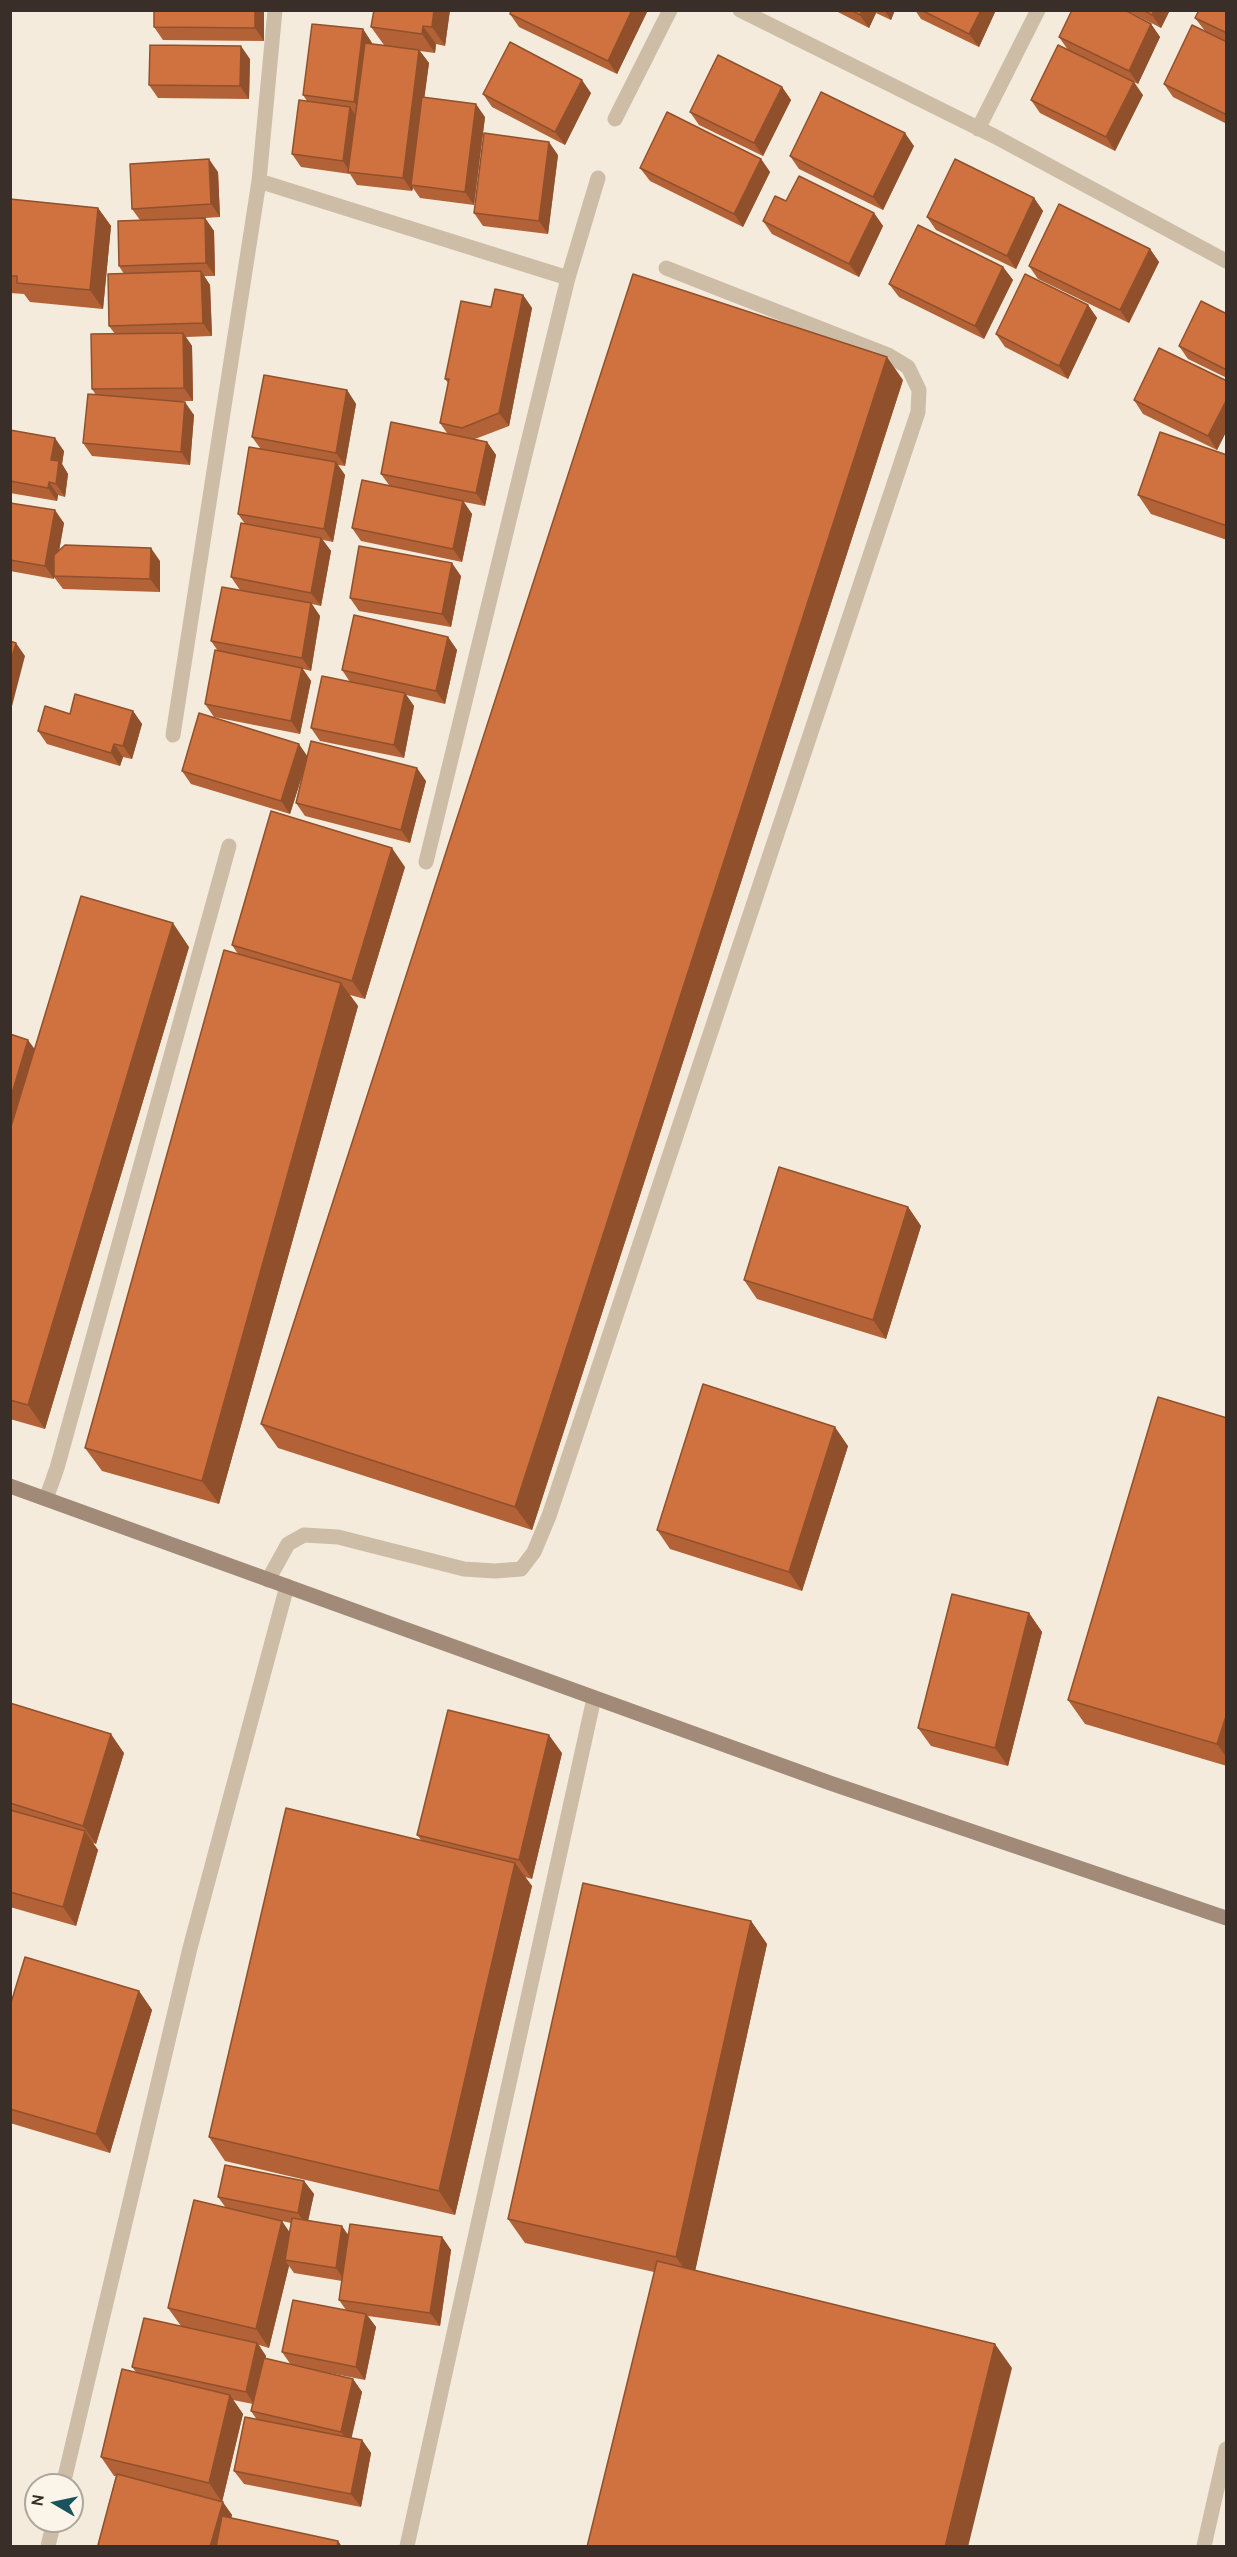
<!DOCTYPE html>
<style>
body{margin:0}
#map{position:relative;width:1237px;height:2557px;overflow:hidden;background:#f4ebdc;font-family:Cabin,sans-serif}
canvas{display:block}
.frame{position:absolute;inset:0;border:12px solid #392f28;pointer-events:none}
.north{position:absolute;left:24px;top:2473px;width:60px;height:60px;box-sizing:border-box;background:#fbf5e9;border:2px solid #ada69c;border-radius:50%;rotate:279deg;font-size:16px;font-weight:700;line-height:24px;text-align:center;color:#392f28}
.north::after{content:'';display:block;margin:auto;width:21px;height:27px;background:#1a525e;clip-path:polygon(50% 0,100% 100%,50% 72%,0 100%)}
</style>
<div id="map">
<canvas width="1237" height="2557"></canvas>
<div class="frame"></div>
<div class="north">N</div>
</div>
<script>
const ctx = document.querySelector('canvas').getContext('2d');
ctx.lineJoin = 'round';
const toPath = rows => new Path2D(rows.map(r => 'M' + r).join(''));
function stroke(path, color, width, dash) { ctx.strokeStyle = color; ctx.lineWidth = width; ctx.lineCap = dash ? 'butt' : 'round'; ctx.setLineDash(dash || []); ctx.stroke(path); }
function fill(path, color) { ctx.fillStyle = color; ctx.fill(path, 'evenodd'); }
stroke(toPath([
 [46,1499,57,1468,229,846],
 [268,1580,288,1544,304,1535,338,1537,464,1569,495,1571,521,1569,534,1552,549,1516,918,412,919,390,908,367,888,355,666,268],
 [407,2546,594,1698],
 [1204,2546,1226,2449]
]), '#cdbda6', 15);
stroke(toPath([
 [740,10,996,137,1226,261],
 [615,119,670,10],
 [978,129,1038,10],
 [259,181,568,278],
 [173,735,259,181,275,10],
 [426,862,568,278,598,178],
 [63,2485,190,1948,287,1586],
 [48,2546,54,2521]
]), '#cdbda6', 15);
stroke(toPath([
 [10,1486,830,1783,1226,1918]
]), '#a18b78', 15);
fill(toPath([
 [264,10,264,41,163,40,154,27],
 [374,10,450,10,445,46,436,44,435,53,420,51,429,63,424,97,485,117,474,205,420,198,413,188,412,191,357,185,350,174,301,167,292,154,307,101,303,95,363,29,372,43,372,44,384,45,371,27],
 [511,10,646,10,647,12,617,74,519,27,510,14],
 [834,10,895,10,891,20,876,13,869,28],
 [915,10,996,10,979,47,921,19],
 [1126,10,1170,10,1161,28],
 [1227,10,1227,42,1205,31,1195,18],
 [1151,24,1160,37,1138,84,1068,50,1059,37],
 [1227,42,1227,124,1173,97,1164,84],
 [250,59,249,99,158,98,149,85],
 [782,87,791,100,763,156,699,125,690,112],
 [591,93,565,145,492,107,483,94],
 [1143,95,1115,151,1040,113,1031,100],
 [914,146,883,210,799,169,790,156],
 [558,155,548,234,483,226,474,213],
 [761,159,770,172,743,227,650,181,640,168],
 [218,172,220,217,205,218,214,231,215,276,204,276,210,285,212,336,186,337,192,346,193,401,181,401,194,415,190,465,92,456,83,443,96,395,92,389,115,334,109,326,124,274,119,266,140,220,132,209],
 [1034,198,1043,211,1016,269,936,230,927,217],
 [10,199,98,208,111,226,103,309,30,302,24,294,10,293],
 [786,201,874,213,883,226,859,277,772,234,763,221],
 [1150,249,1159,262,1129,323,1038,279,1029,266],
 [1003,267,1013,280,984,339,899,297,889,284],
 [523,295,532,308,509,426,475,439,487,442,496,455,485,506,464,502,472,514,462,562,361,541,352,528,389,485,381,474,447,433,440,423,448,383,445,379,491,307],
 [1088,305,1097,318,1068,379,1005,347,996,334],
 [1227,314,1227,378,1188,359,1179,346],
 [903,380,532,1530,278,1448,261,1424],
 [1227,381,1227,430,1217,450,1143,414,1134,400],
 [347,390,356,404,345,466,338,465,345,475,333,542,323,540,331,551,321,606,312,604,320,616,311,671,303,669,311,681,300,734,214,717,205,704,218,651,211,641,240,590,231,577,245,524,238,514,260,448,252,437],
 [10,430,64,451,62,464,68,474,65,497,58,495,57,501,10,493],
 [1227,455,1227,540,1151,514,1138,495],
 [10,503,64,523,59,551,160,561,160,592,63,589,54,577,54,579,10,571],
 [461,576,451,627,359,611,350,598],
 [448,637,457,650,445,704,406,695,414,706,404,758,320,741,311,728,350,682,342,670],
 [133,711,142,724,132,759,123,757,120,766,47,744,38,731],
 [308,756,426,781,410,843,305,816,296,803,305,767,290,814,191,784,182,771],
 [405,867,365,999,350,995,358,1006,219,1504,102,1471,85,1448,238,954,232,945],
 [189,947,45,1429,10,1419,10,1034,35,1049],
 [908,1207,921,1226,886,1339,757,1299,744,1280],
 [1227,1418,1227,1766,1085,1724,1068,1700],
 [848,1446,802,1591,670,1549,657,1530],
 [1029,1613,1042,1632,1008,1766,931,1746,918,1728],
 [10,1703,124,1753,96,1844,93,1843,98,1850,76,1926,10,1907],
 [562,1753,532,1879,525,1877,532,1886,455,2215,225,2161,209,2137,421,1840,417,1835],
 [751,1921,767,1944,695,2270,1012,2368,654,2272,525,2243,508,2219],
 [139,1991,152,2010,110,2153,10,2123,10,2006],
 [304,2181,314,2194,308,2220,348,2234,442,2237,451,2250,440,2326,368,2316,376,2327,365,2380,304,2368,353,2379,362,2392,351,2438,362,2440,371,2453,361,2507,244,2484,234,2471,257,2420,251,2411,253,2404,233,2400,243,2414,222,2502,232,2515,231,2518,338,2541,342,2547,99,2547,98,2545,116,2476,114,2476,101,2457,136,2372,132,2367,181,2326,168,2308,226,2208,218,2197],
 [273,2219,291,2223,289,2232],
 [289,2266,294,2273,342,2281,339,2300,346,2310,282,2352,291,2365,265,2359,266,2356,259,2345,269,2348]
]), '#b26236');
fill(toPath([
 [255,10,264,10,264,41,255,28],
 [434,10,450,10,445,46,432,27],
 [632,10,646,10,647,12,617,74,608,61],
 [862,10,875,10,876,13,869,28,860,15],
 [884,10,895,10,891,20],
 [981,10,996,10,979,47,969,34],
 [1154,10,1170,10,1161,28,1152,15],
 [1151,24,1160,37,1138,84,1129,71],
 [423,26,436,44,435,53,422,34],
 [363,29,372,43,363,115,354,102],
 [241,46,250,59,249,99,240,86],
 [419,50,429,63,413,185,411,185,413,188,412,191,403,178],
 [582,80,591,93,565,145,555,132],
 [1134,82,1143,95,1115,151,1106,137],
 [782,87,791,100,763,156,754,143],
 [476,104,485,117,474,205,465,192],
 [350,107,359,120,350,172,343,161],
 [905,133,914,146,883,210,873,197],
 [549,142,558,155,548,234,539,221],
 [209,159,218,172,220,217,211,204],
 [761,159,770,172,743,227,734,214],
 [1034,198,1043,211,1016,269,1007,256],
 [98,208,111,226,103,309,90,290],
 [874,213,883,226,859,277,849,264],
 [205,218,214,231,215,276,206,263],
 [1150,249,1159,262,1129,323,1120,310],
 [1003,267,1013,280,984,339,975,326],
 [201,271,210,285,212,336,203,323],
 [523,295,532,308,509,426,499,413],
 [1088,305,1097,318,1068,379,1059,366],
 [183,333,192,346,193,401,184,388],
 [887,357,903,380,532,1530,515,1507],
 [347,390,356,404,345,466,336,453],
 [1227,399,1227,430,1217,450,1208,436],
 [185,402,194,415,190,465,181,452],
 [55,438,64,451,62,464,68,474,65,497,56,484,51,460],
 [487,442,496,455,485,506,476,493],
 [336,462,345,475,333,542,324,529],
 [49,482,58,495,57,501,48,488],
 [463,501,472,514,462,562,453,549],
 [55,510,64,523,54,579,45,566],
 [321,538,331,551,321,606,311,593],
 [151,548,160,561,160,592,150,579],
 [452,563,461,576,451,627,442,614],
 [311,603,320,616,311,671,302,658],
 [448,637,457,650,445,704,436,691],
 [16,643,25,656,11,710,10,664],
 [302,668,311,681,300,734,291,721],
 [405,693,414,706,404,758,394,745],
 [133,711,142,724,132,759,123,746],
 [114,744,123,757,120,766,111,753],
 [299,744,308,757,290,814,281,801],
 [417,768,426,781,410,843,401,830],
 [392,848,405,867,365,999,352,981],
 [173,923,189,947,45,1429,28,1405],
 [341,983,358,1006,219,1504,202,1481],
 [28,1040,45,1063,10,1181,10,1100],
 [908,1207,921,1226,886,1339,873,1320],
 [835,1427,848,1446,802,1591,789,1572],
 [1029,1613,1042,1632,1008,1766,995,1748],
 [1227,1713,1227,1758,1217,1744],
 [111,1734,124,1753,96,1844,83,1826],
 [549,1735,562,1753,532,1879,519,1860],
 [85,1831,98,1850,76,1926,63,1907],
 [515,1863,532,1886,455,2215,439,2191],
 [751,1921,767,1944,693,2281,676,2257],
 [139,1991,152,2010,110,2153,96,2134],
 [304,2181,314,2194,307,2226,298,2213],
 [282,2221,295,2240,285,2260,289,2266,269,2348,256,2329],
 [342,2226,351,2239,345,2281,336,2268],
 [442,2237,451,2250,440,2326,430,2313],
 [366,2314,376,2327,365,2380,356,2367],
 [257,2343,266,2356,255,2405,246,2392],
 [995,2344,1012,2368,968,2547,945,2547],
 [353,2379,362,2392,350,2445,341,2432],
 [230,2395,243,2414,222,2502,209,2483],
 [362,2440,371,2453,361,2507,351,2494],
 [223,2502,232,2515,223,2547,210,2547],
 [338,2541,342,2547,337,2547]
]), '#91502c');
const building = toPath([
 [154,10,255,10,255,28,154,27,154,10],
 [374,10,434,10,432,27,423,26,422,34,371,27,374,10],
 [511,10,632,10,608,61,510,14,511,10],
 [851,10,862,10,860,15,851,10],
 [921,10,981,10,969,34,921,10],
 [1072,10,1125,10,1151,24,1129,71,1059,37,1072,10],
 [1143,10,1154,10,1152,15,1143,10],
 [1199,10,1227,10,1227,33,1195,18,1199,10],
 [312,24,363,29,354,102,303,95,312,24],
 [1192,25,1227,42,1227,115,1164,84,1192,25],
 [510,42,582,80,555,132,483,94,510,42],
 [365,43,419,50,403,178,348,172,365,43],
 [150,45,241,46,240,86,149,85,150,45],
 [1058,45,1134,82,1106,137,1031,100,1058,45],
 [718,55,782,87,754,143,690,112,718,55],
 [821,92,905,133,873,197,790,156,821,92],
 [422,97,476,104,465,192,411,185,422,97],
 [299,100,350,107,343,161,292,154,299,100],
 [667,112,761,159,734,214,640,168,667,112],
 [484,133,549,142,539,221,474,213,484,133],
 [209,159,211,204,132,209,130,164,209,159],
 [955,159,1034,198,1007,256,927,217,955,159],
 [799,176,874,213,849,264,763,221,775,196,786,201,799,176],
 [10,199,98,208,90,290,17,283,17,276,10,276,10,199],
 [1059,204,1150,249,1120,310,1029,266,1059,204],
 [205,218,206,263,119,266,118,221,205,218],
 [918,225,1003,267,975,326,889,284,918,225],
 [201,271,203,323,109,326,108,274,201,271],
 [633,274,887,357,515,1507,261,1424,633,274],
 [1025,274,1088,305,1059,366,996,334,1025,274],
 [495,289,523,295,499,413,462,428,440,423,449,379,445,379,461,301,491,307,495,289],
 [1201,301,1227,314,1227,370,1179,346,1201,301],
 [183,333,184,388,92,389,91,334,183,333],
 [1159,348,1227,381,1227,399,1208,436,1134,400,1159,348],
 [264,375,347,390,336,453,252,437,264,375],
 [88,394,185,402,181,452,83,443,88,394],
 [391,422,487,442,476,493,381,474,391,422],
 [10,430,55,438,51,460,59,461,56,484,49,482,48,488,10,481,10,430],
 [1160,432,1227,455,1227,526,1138,495,1160,432],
 [249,447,336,462,324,529,238,514,249,447],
 [362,480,463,501,453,549,352,528,362,480],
 [10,503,55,510,45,566,10,560,10,503],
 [241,523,321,538,311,593,231,577,241,523],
 [65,545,151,548,150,579,54,576,54,555,65,545],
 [359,546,452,563,442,614,350,598,359,546],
 [222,587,311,603,302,658,211,641,222,587],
 [354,615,448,637,436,691,342,670,354,615],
 [10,641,16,643,10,664,10,641],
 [215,650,302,668,291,721,205,704,215,650],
 [322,676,405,693,394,745,311,728,322,676],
 [75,694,133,711,123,746,114,744,111,753,38,731,45,706,70,714,75,694],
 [199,713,299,744,281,801,182,771,199,713],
 [311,741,417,768,401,830,296,803,311,741],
 [271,811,392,848,352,981,232,945,271,811],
 [81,896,173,923,28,1405,10,1400,10,1130,81,896],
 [224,950,341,983,202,1481,85,1448,224,950],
 [10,1034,28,1040,10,1100,10,1034],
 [779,1167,908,1207,873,1320,744,1280,779,1167],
 [703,1384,835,1427,789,1572,657,1530,703,1384],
 [1158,1397,1227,1418,1227,1713,1217,1744,1068,1700,1158,1397],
 [952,1594,1029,1613,995,1748,918,1728,952,1594],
 [10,1703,111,1734,83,1826,10,1803,10,1703],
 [448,1710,549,1735,519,1860,417,1835,448,1710],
 [286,1808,515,1863,439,2191,209,2137,286,1808],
 [10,1810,85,1831,63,1907,10,1892,10,1810],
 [583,1883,751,1921,676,2257,508,2219,583,1883],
 [25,1957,139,1991,96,2134,10,2109,10,2006,25,1957],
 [225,2165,304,2181,298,2213,218,2197,225,2165],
 [194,2200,282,2221,256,2329,168,2308,194,2200],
 [292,2218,342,2226,336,2268,285,2260,292,2218],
 [350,2224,442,2237,430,2313,339,2300,350,2224],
 [657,2261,995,2344,945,2547,587,2547,657,2261],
 [293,2300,366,2314,356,2367,282,2352,293,2300],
 [144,2318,257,2343,246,2392,132,2367,144,2318],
 [264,2358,353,2379,341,2432,251,2411,264,2358],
 [122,2369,230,2395,209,2483,101,2457,122,2369],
 [245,2417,362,2440,351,2494,234,2471,245,2417],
 [117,2474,223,2502,210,2547,104,2547,98,2545,117,2474],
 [222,2516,338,2541,337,2547,216,2547,222,2516]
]);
fill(building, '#cf723f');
stroke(building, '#91502c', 1.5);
</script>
